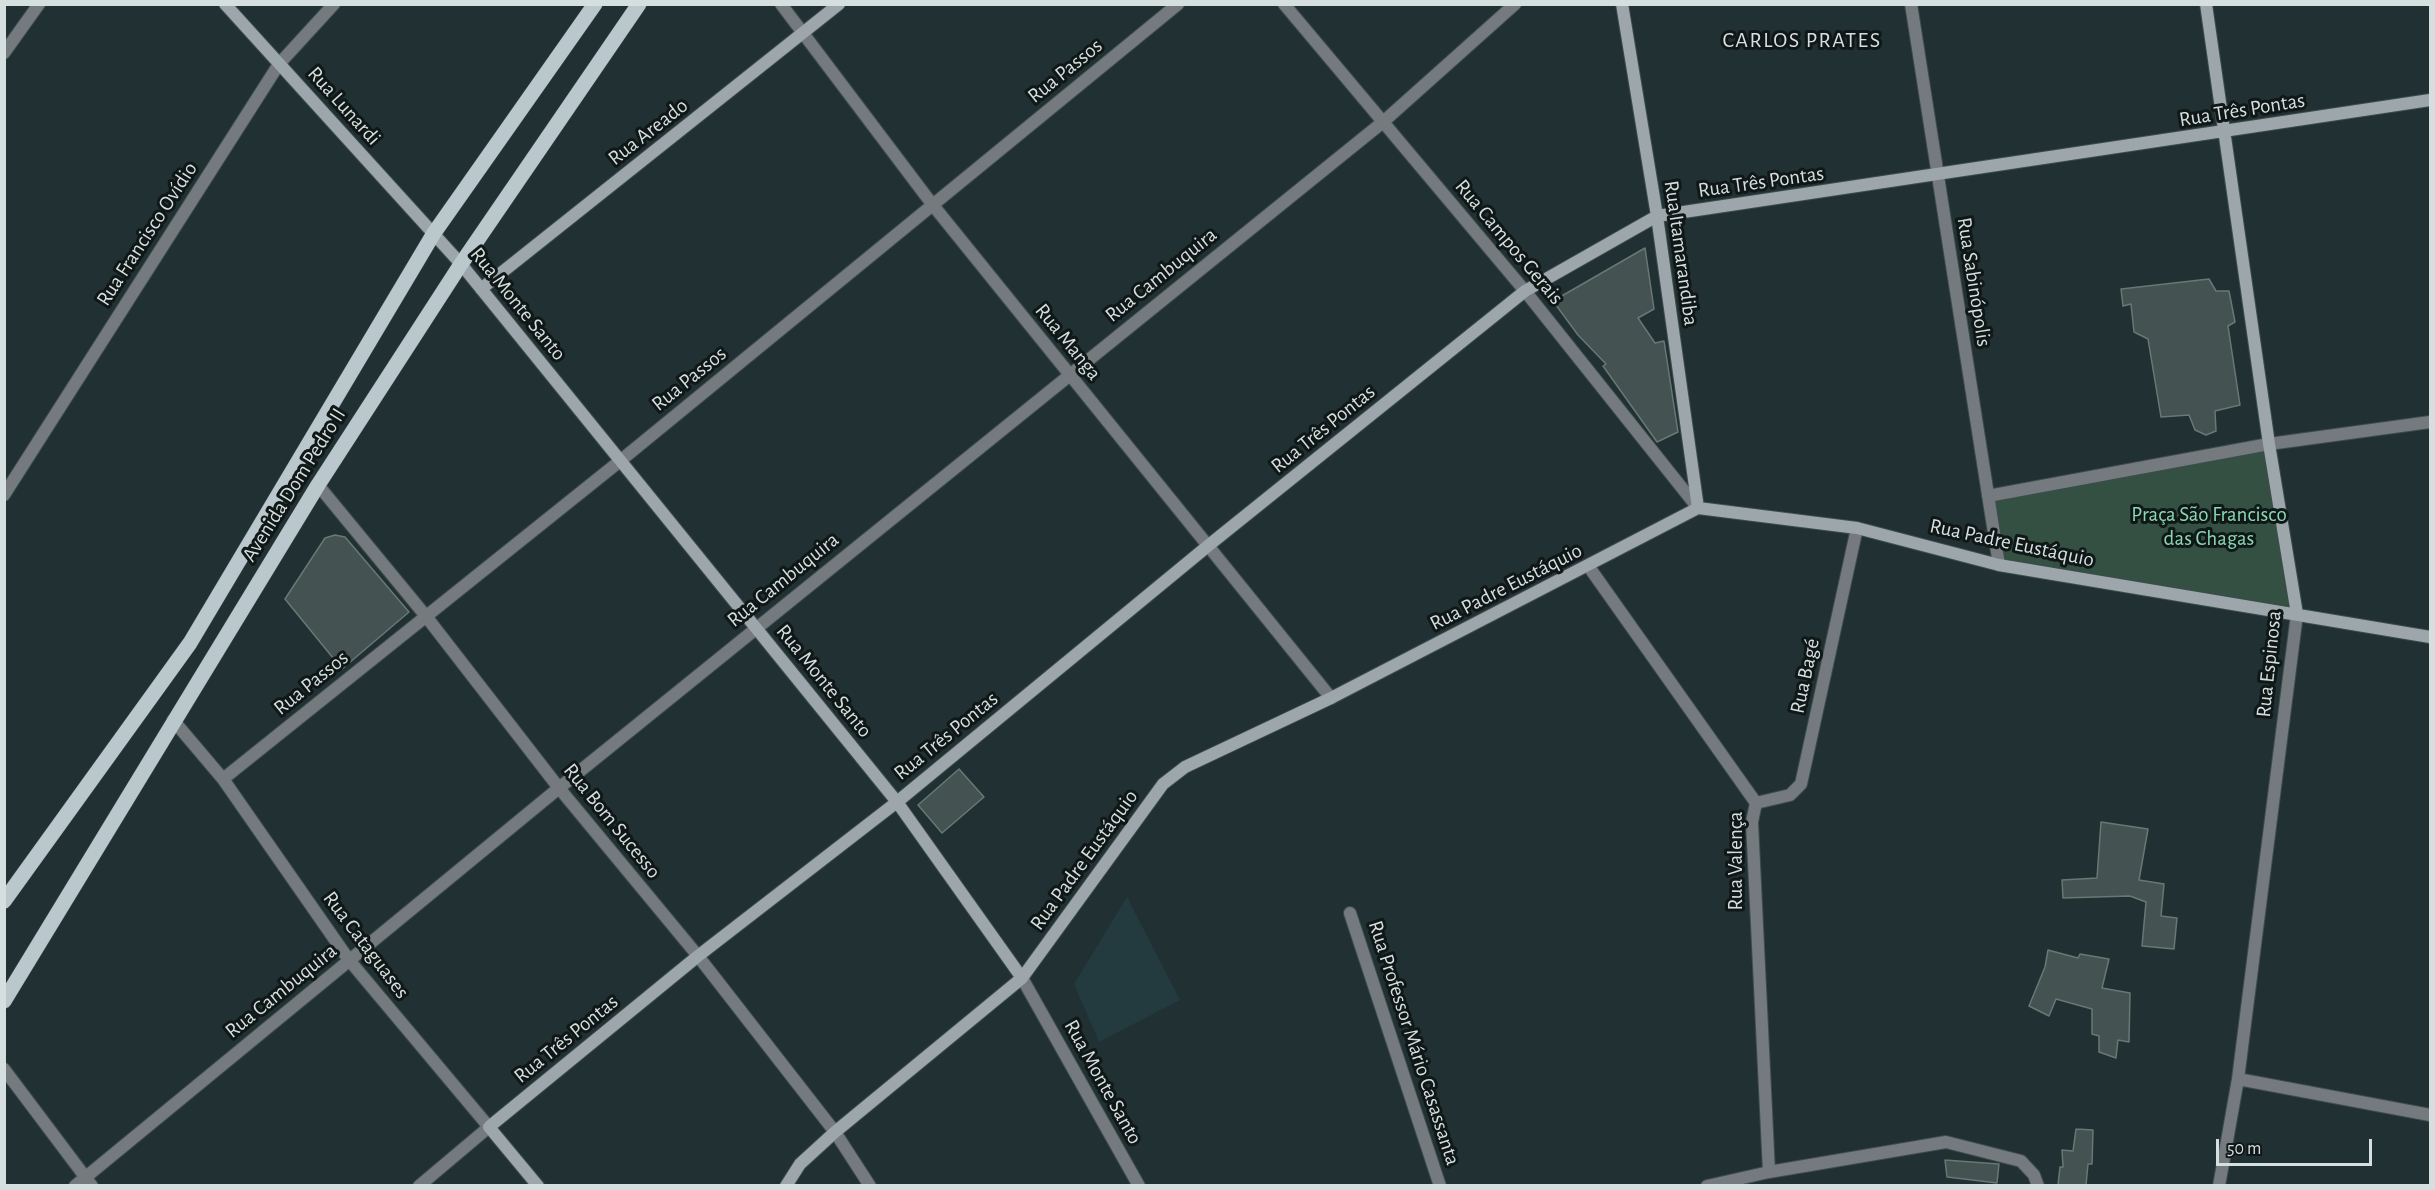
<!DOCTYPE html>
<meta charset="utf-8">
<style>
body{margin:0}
#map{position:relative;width:2435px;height:1190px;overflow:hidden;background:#213032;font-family:"Alegreya Sans",sans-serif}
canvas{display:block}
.frame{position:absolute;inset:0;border:6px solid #d6dfe0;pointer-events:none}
.scale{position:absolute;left:2216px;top:1139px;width:156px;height:27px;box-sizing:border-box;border:3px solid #d6dfe0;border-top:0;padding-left:8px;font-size:18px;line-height:21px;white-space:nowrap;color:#d6dfe0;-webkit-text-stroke:4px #101717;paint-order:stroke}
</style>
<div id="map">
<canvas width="2435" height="1190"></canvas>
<div class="frame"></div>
<div class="scale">50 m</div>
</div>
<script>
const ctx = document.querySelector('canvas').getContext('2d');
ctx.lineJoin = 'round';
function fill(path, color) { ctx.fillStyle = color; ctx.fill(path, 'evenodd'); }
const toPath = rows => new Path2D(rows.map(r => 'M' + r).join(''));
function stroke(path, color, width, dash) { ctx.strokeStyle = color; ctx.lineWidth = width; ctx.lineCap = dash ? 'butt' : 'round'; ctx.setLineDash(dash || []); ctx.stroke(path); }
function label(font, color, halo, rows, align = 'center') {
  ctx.font = font + ' "Alegreya Sans",sans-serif'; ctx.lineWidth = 6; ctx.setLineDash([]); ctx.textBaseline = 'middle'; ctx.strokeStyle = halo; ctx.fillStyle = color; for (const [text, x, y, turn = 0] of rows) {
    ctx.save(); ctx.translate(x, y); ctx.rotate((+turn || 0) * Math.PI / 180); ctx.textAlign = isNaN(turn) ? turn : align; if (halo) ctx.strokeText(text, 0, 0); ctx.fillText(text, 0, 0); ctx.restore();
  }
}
fill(toPath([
 [1127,897,1180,1000,1099,1042,1074,984]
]), '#233b3e');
fill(toPath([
 [2269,444,2297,614,1999,565,1988,496]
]), '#345043');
const building = toPath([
 [1645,248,1654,309,1638,318,1655,343,1664,341,1678,432,1657,442,1603,366,1606,364,1578,335,1553,301,1645,248],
 [2209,279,2216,291,2229,291,2235,322,2228,326,2240,405,2215,411,2216,431,2206,435,2195,430,2189,415,2161,417,2148,339,2134,332,2131,304,2123,306,2121,289,2209,279],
 [335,535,345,537,409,612,342,669,285,599,325,538,335,535],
 [959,769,984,797,942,833,918,805,959,769],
 [2101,822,2148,829,2139,880,2164,884,2161,916,2177,918,2174,949,2142,946,2146,902,2130,896,2063,898,2062,880,2097,878,2101,822],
 [2048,950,2078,958,2080,954,2109,959,2102,988,2130,993,2129,1042,2118,1040,2116,1058,2099,1052,2099,1036,2092,1034,2092,1009,2056,999,2049,1016,2029,1006,2045,967,2048,950],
 [2076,1129,2093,1130,2092,1164,2088,1164,2086,1185,2058,1185,2060,1167,2063,1167,2062,1150,2073,1151,2076,1129],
 [1945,1160,1999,1164,1997,1183,1947,1177,1945,1160]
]);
fill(building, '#445351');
stroke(building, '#677875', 1.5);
const street = toPath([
 [781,4,932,204,1331,698],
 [1284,4,1525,291,1698,508],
 [1911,4,1999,565],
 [4,53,39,4],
 [318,485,425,615,559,788,698,956,835,1132,870,1186],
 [4,495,279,64,334,4],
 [1988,496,2269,444,2430,422],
 [1589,567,1756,803],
 [173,720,223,779,349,960,489,1127,419,1186],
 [223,779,620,461,1178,4],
 [1756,803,1752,822,1769,1172],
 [1756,803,1790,795,1801,784,1857,528],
 [1350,913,1440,1186],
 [1022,978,1139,1186],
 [4,1069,92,1186],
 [2238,1079,2430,1115],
 [75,1186,559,788,1383,122,1515,4],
 [1707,1186,1769,1172,1946,1142,2021,1161,2034,1175,2038,1186],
 [2219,1186,2238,1079,2297,614]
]);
const secondary = toPath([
 [225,4,461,264,897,802,1022,978],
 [1622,4,1657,216,1698,508],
 [2206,4,2269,444,2297,614],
 [481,289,839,4],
 [538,1186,489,1127,698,956,897,802,1209,545,1525,291,1657,216,2430,100],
 [786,1186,800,1164,835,1132,1022,978,1163,784,1185,767,1331,698,1698,508,1857,528,1999,565,2430,637]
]);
const primary = toPath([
 [4,901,190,643,434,233,595,4],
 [4,1001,318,485,461,264,639,4]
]);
stroke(street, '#3e4c4e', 14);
stroke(secondary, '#3e4c4e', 14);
stroke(primary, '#3e4c4e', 16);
stroke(street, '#747a7d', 12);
stroke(secondary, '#9ca6ab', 12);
stroke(primary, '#bac8ce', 15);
label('21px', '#d6dfe0', '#101717', [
 ["Rua Passos",1065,71,-39],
 ["Rua Lunardi",344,106,48],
 ["Rua Três Pontas",2242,110,-9],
 ["Rua Areado",648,132,-38],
 ["Rua Três Pontas",1761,182,-8],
 ["Rua Francisco Ovídio",147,234,-57],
 ["Rua Campos Gerais",1509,242,50],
 ["Rua Itamarandiba",1681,253,82],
 ["Rua Cambuquira",1161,275,-39],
 ["Rua Sabinópolis",1974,282,81],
 ["Rua Monte Santo",518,304,51],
 ["Rua Manga",1068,342,51],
 ["Rua Passos",689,379,-39],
 ["Rua Três Pontas",1323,429,-39],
 ["Avenida Dom Pedro II",294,485,-58],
 ["Rua Padre Eustáquio",2012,543,12],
 ["Rua Cambuquira",783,580,-39],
 ["Rua Padre Eustáquio",1506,587,-27],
 ["Rua Espinosa",2269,664,-84],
 ["Rua Bagé",1805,676,-78],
 ["Rua Monte Santo",824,681,51],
 ["Rua Passos",311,683,-39],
 ["Rua Três Pontas",946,736,-39],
 ["Rua Bom Sucesso",612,821,51],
 ["Rua Padre Eustáquio",1084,860,-54],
 ["Rua Valença",1736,861,-90],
 ["Rua Cataguases",366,945,53],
 ["Rua Cambuquira",281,991,-39],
 ["Rua Três Pontas",566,1039,-39],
 ["Rua Professor Mário Casassanta",1414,1043,72],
 ["Rua Monte Santo",1103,1082,61]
]);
label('21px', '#89d7b4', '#101717', [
 ["Praça São Francisco",2209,515],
 ["das Chagas",2209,539]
]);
ctx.letterSpacing = '1.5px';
label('22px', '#d6dfe0', '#101717', [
 ["CARLOS PRATES",1802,40]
]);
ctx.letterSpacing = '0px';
</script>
